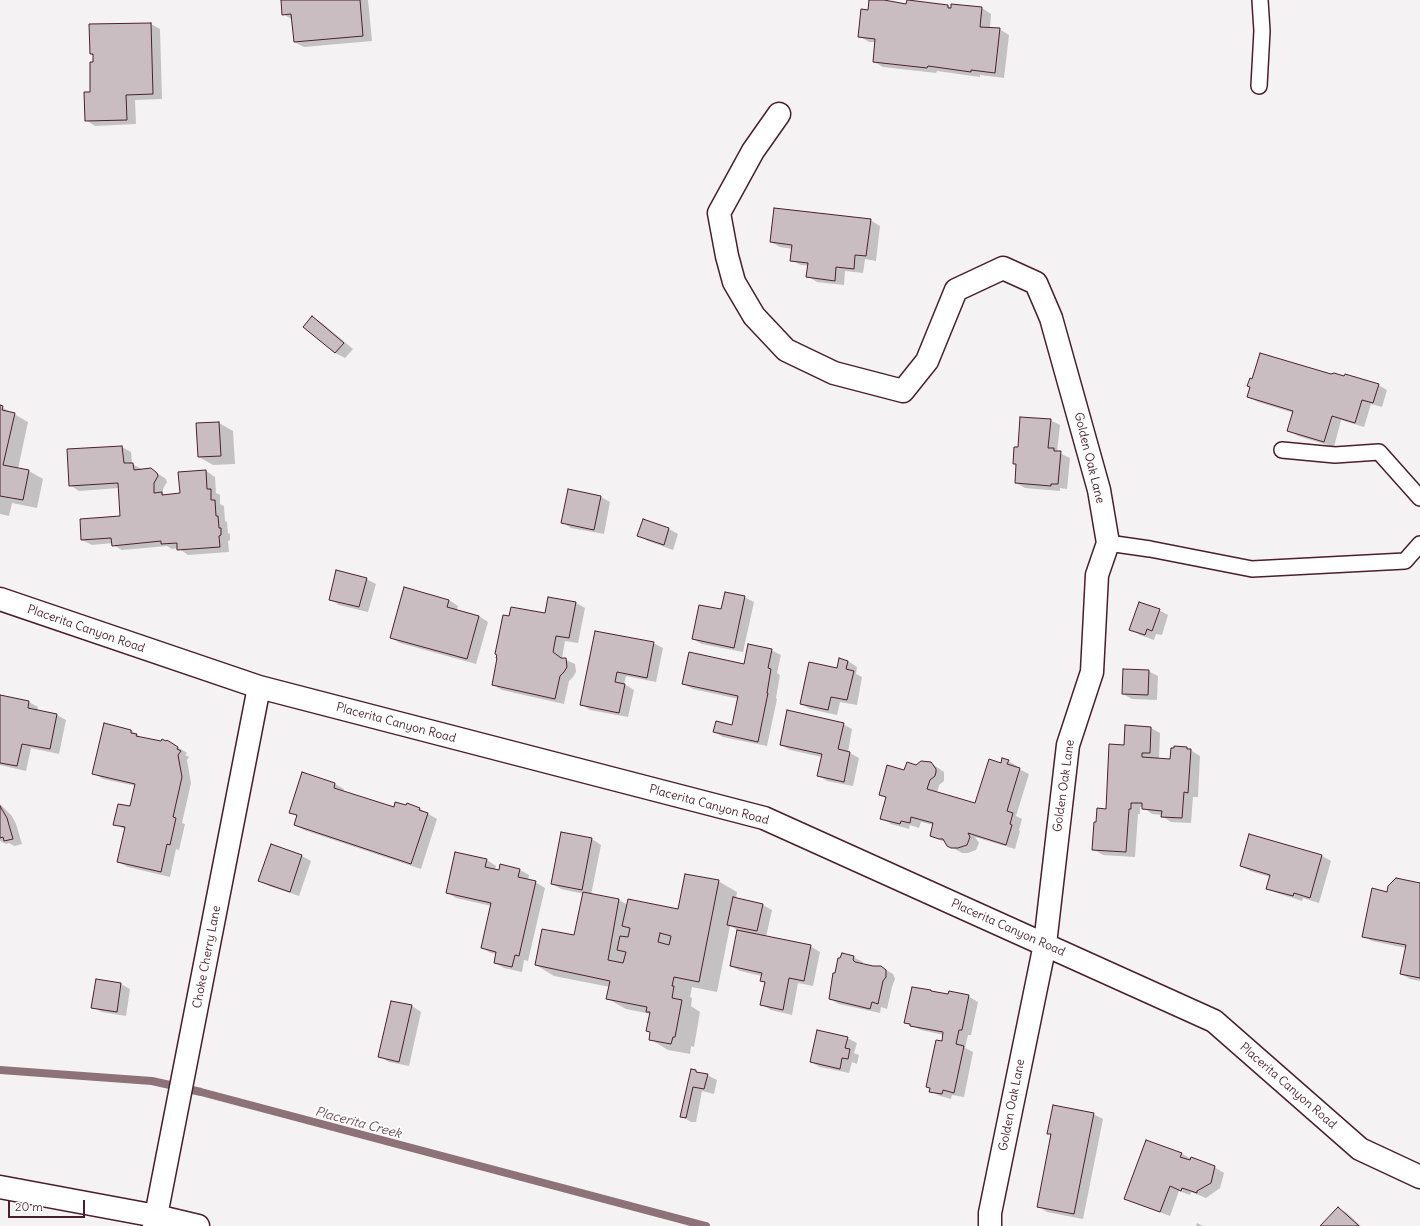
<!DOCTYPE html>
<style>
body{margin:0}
#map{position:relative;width:1420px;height:1226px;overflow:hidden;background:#f4f2f2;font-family:Delius,sans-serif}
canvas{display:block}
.scale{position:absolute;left:8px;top:1200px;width:77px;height:18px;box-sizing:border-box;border:2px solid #4a1f2b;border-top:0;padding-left:5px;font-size:12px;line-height:14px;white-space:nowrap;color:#4a1f2b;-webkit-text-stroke:3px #fff;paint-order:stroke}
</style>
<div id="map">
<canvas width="1420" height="1226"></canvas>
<div class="scale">20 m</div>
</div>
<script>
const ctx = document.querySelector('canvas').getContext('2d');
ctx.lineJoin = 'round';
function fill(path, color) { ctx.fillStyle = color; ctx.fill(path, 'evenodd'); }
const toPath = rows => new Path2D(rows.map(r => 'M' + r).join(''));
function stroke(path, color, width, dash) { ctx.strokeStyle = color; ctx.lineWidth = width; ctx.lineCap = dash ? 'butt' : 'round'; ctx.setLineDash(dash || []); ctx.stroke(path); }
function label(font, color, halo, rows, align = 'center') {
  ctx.font = font + ' Delius,sans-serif'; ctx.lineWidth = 3.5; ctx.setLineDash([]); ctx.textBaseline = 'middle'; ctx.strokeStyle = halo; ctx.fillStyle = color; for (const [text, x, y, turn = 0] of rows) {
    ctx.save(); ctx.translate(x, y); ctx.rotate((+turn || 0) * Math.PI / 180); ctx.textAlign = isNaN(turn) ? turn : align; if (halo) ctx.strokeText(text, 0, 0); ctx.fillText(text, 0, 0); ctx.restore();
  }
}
fill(toPath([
 [282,0,368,0,372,41,304,47,294,42,293,20,283,14],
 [870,0,907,5,948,6,952,8,952,5,982,8,991,14,990,28,999,29,1009,35,1004,78,980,75,980,77,937,71,936,73,883,67,874,62,876,42,869,42,859,36,869,11],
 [151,24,160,29,162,99,135,100,136,124,95,126,86,120,92,93,94,63,94,56,91,54],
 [870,220,880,226,876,261,865,259,863,273,845,271,844,285,817,282,807,276,809,266,801,265,791,260,793,249,780,247,771,242],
 [312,317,322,323,353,349,345,358,335,353,304,327],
 [1331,375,1378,385,1387,390,1382,407,1371,404,1364,427,1341,420,1334,447,1298,436,1289,431,1294,413,1258,402,1248,397],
 [0,406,28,422,18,469,29,471,43,479,37,508,12,503,9,516,0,514],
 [1050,420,1060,425,1057,452,1070,458,1067,489,1060,488,1060,491,1025,488,1016,483,1017,465,1014,463,1019,448],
 [219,423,233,431,235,464,213,465,199,457],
 [122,447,131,452,132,464,142,469,151,469,166,479,167,482,163,489,163,494,166,495,181,494,206,471,215,477,216,493,220,495,220,504,224,506,225,521,227,522,228,533,230,534,230,540,228,541,229,552,188,555,178,548,172,549,167,546,122,550,113,545,113,543,92,545,82,540,122,517,119,488,79,491,70,485,68,450],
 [601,497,610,502,604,534,571,528,562,522],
 [644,521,669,529,678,534,673,550,648,541,639,536],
 [366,579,376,584,368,612,339,605,330,599],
 [744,597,754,602,743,652,702,644,693,639,722,610],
 [449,600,458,606,457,610,479,616,488,622,476,664,400,643,391,638],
 [576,603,585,608,578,643,565,641,562,658,575,664,576,672,573,677,569,681,564,704,502,690,493,685,510,617,546,614],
 [1159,610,1168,615,1162,635,1156,634,1154,640,1140,635,1131,629],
 [653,643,663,648,656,682,626,676,624,684,634,690,628,717,590,710,581,704,589,662],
 [771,650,781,655,777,673,780,675,776,698,777,699,767,746,723,737,714,732,733,726,739,699,693,689,683,684,745,665],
 [840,659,848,661,857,667,856,674,862,677,857,705,840,702,837,715,810,709,801,704,838,669],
 [1148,671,1158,676,1157,700,1132,699,1123,694],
 [0,696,29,702,38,707,37,711,57,715,66,720,59,754,31,748,26,771,0,765],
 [843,724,852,729,848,752,859,758,853,786,827,781,818,775,822,757,790,750,781,745],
 [1126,726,1151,728,1160,733,1159,759,1171,760,1187,748,1200,756,1198,797,1193,797,1191,823,1171,822,1162,816,1162,815,1152,814,1143,807,1140,807,1140,814,1138,814,1135,857,1103,855,1093,849,1107,810,1125,746],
 [131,730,140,737,166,742,168,741,187,753,185,755,189,757,187,760,191,783,182,823,185,824,179,850,176,849,170,877,128,867,118,862,126,830,115,824,131,808,136,786,103,779,93,773],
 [1008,761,1017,766,1017,768,1029,774,1016,816,1022,819,1019,830,1020,831,1015,849,975,837,979,843,976,850,968,853,962,853,948,845,947,843,931,836,934,825,921,822,919,828,910,825,909,829,891,824,882,818,887,798,880,794,905,771,916,766,931,763,944,772,944,781,939,785,937,793,976,804,1001,764],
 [302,773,335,784,344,789,343,792,394,808,420,809,437,819,421,869,304,830,295,825,298,817,290,812],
 [0,804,12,816,16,824,22,844,14,846,9,843,6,844,0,841],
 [1250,835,1322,856,1331,861,1319,903,1303,898,1302,901,1277,893,1267,888,1270,877,1250,871,1241,866],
 [592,839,601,845,591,895,619,900,628,905,679,910,718,881,737,892,736,899,763,905,772,910,766,937,810,946,820,952,813,986,798,983,792,1015,771,1010,762,1005,766,983,761,980,762,976,740,971,731,966,738,930,730,926,717,992,692,987,690,997,692,998,691,1006,700,1012,694,1047,691,1046,690,1054,668,1050,650,1039,651,1014,626,1009,608,999,610,987,554,976,536,965,575,937,584,894,561,889,552,884],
 [271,845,302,856,311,861,299,896,269,886,259,880],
 [487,860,496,866,495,870,499,871,501,865,520,870,529,875,528,881,535,882,545,888,528,961,524,960,522,972,504,968,495,963,497,954,491,953,482,948,492,906,456,898,447,892],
 [1420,884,1420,981,1410,979,1401,974,1406,948,1372,941,1363,936,1388,893],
 [853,957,863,962,862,964,883,968,893,974,895,979,892,987,887,1009,881,1007,880,1013,839,1004,830,999,836,974,841,960],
 [121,984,130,989,126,1016,102,1012,92,1007],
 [930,991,949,996,968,996,978,1002,971,1035,968,1035,965,1048,973,1052,964,1097,952,1095,951,1099,940,1096,930,1091,931,1089,927,1086,943,1042,944,1035,921,1030,905,1023],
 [392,1002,412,1006,421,1012,409,1066,389,1062,379,1056],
 [847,1038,857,1043,854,1053,859,1055,857,1064,852,1062,849,1073,820,1067,811,1062],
 [696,1071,700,1074,707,1075,717,1080,714,1094,702,1091,696,1122,691,1122,681,1116],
 [1093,1114,1103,1119,1083,1219,1047,1212,1038,1206,1052,1135,1048,1133],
 [1181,1153,1191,1159,1214,1167,1224,1173,1220,1188,1206,1198,1191,1192,1190,1195,1179,1191,1170,1216,1135,1203,1125,1198],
 [1338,1208,1347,1213,1361,1226,1322,1226],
 [1197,1223,1203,1226,1196,1226]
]), '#0003');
stroke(toPath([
 [0,1070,152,1081,201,1092,706,1226]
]), '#8d727a', 8);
const building = toPath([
 [281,0,360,0,363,36,294,42,291,14,282,15,281,0],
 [869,0,884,0,906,4,907,0,908,0,948,5,948,8,951,8,951,4,982,7,980,27,1000,28,995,73,971,70,971,72,928,66,927,68,873,62,875,39,858,37,861,9,868,10,869,0],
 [151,23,153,94,126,95,127,120,85,121,84,92,90,92,90,62,93,62,93,54,90,54,89,24,151,23],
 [774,208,871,219,866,256,855,255,854,269,836,267,835,281,806,277,808,263,790,261,792,245,770,242,774,208],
 [312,316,344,343,335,353,303,327,312,316],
 [1260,353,1331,374,1334,373,1344,376,1345,374,1379,384,1373,403,1362,400,1355,423,1332,416,1324,442,1287,431,1293,411,1247,397,1250,387,1247,386,1250,378,1252,379,1260,353],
 [0,405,3,406,2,410,15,413,3,465,29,470,23,500,0,496,0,405],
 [1020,417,1051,419,1048,448,1054,448,1054,451,1061,451,1058,484,1051,484,1051,486,1015,483,1016,464,1013,464,1014,447,1018,447,1020,417],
 [219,422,221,456,198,457,196,423,219,422],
 [122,446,124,463,133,463,134,470,151,468,157,473,158,476,154,483,154,493,162,492,162,495,180,493,178,472,206,470,207,489,211,489,211,500,215,500,216,516,218,516,219,528,221,528,221,535,219,536,220,547,177,550,177,543,161,544,161,541,112,546,111,538,81,540,80,519,120,516,118,483,69,486,67,449,122,446],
 [568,489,601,496,594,530,561,523,568,489],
 [643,519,669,528,664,545,637,536,643,519],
 [336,570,367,578,359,607,329,600,336,570],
 [404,587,449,600,447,607,479,616,467,659,390,638,404,587],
 [725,592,745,596,734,648,692,639,699,605,721,609,725,592],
 [548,597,576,602,569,638,556,636,553,652,561,658,566,658,567,667,564,672,560,676,555,699,492,685,497,658,496,658,497,655,495,654,503,615,509,616,511,607,545,613,548,597],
 [1139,602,1160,609,1152,631,1147,629,1145,635,1129,630,1139,602],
 [595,631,654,642,647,678,617,672,615,682,625,684,619,713,580,705,595,631],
 [748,644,772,649,768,668,771,669,767,693,768,693,758,742,713,732,716,721,732,725,738,696,682,684,689,652,744,664,748,644],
 [839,658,848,661,846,669,854,671,847,700,831,697,828,710,800,704,809,662,837,668,839,658],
 [1123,669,1149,670,1148,695,1122,694,1123,669],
 [0,695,29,701,28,708,57,714,50,749,22,744,17,766,0,763,0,695],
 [787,710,844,723,838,749,850,752,844,782,817,776,822,754,780,745,787,710],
 [104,723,131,730,131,733,137,734,136,736,161,741,162,739,166,741,167,740,178,747,177,749,181,751,178,755,182,777,173,817,176,818,170,845,167,844,161,872,117,862,125,827,113,825,118,804,130,806,135,784,92,774,104,723],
 [1125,725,1151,727,1150,753,1142,753,1142,757,1170,759,1171,748,1174,748,1174,746,1187,747,1187,749,1191,749,1188,793,1184,792,1182,818,1161,817,1162,811,1142,809,1142,803,1131,803,1131,809,1129,809,1126,852,1092,850,1094,822,1096,822,1097,808,1106,809,1109,744,1124,745,1125,725],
 [1002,758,1009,760,1007,764,1020,768,1007,811,1013,813,1010,824,1012,825,1006,845,968,833,970,837,967,845,958,848,951,848,947,846,943,839,939,839,930,836,933,823,911,817,910,823,901,821,900,824,880,819,886,797,879,795,887,765,904,770,907,762,916,765,921,761,931,762,936,769,936,772,935,776,930,780,927,789,975,803,989,759,1001,763,1002,758],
 [302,772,335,783,334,788,394,807,395,802,406,805,407,803,420,808,419,810,428,813,411,864,294,825,297,815,289,813,302,772],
 [0,806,7,818,13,839,4,841,3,837,0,838,0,806],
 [561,832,592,838,582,890,551,884,561,832],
 [1249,834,1322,855,1310,898,1294,893,1293,896,1266,889,1270,875,1240,866,1249,834],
 [271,844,302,855,290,892,258,881,271,844],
 [455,852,487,859,485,867,499,870,500,864,520,869,518,877,536,881,519,956,515,955,512,967,494,963,496,952,481,948,491,903,446,893,455,852],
 [685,874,719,880,699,982,674,977,672,986,674,986,672,998,682,1000,675,1037,673,1037,671,1044,649,1040,650,1032,646,1031,650,1012,646,1012,647,1007,606,999,610,981,535,965,542,929,574,935,583,892,619,899,608,960,623,963,626,952,617,950,620,936,628,937,630,928,622,926,628,899,678,909,685,874],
 [660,933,671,936,669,945,658,942,660,933],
 [1396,878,1420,883,1420,978,1400,974,1406,945,1362,937,1372,888,1387,892,1388,886,1396,878],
 [733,897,763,904,757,931,727,925,733,897],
 [737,930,811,945,804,981,789,978,783,1010,760,1005,765,982,760,981,762,973,730,966,737,930],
 [842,953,854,956,853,960,855,962,873,966,881,966,886,970,886,977,883,981,878,1004,872,1002,870,1009,829,999,833,973,835,973,838,958,840,958,842,953],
 [96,979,121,983,117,1012,91,1008,96,979],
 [912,987,931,990,931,991,948,994,949,991,969,995,962,1030,959,1030,956,1044,964,1046,954,1093,943,1090,942,1094,929,1092,930,1088,926,1087,936,1040,942,1041,943,1032,910,1026,910,1024,904,1023,912,987],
 [391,1001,412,1005,399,1062,378,1057,391,1001],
 [817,1030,848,1037,845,1048,850,1049,848,1059,842,1058,840,1069,810,1062,817,1030],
 [691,1069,696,1070,696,1072,708,1074,704,1089,693,1087,686,1118,680,1117,691,1069],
 [1053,1105,1094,1113,1074,1214,1037,1207,1051,1134,1047,1134,1053,1105],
 [1146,1140,1182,1153,1180,1157,1190,1160,1191,1157,1215,1166,1211,1183,1197,1191,1197,1193,1182,1188,1181,1191,1170,1186,1160,1212,1124,1199,1146,1140],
 [1338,1207,1359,1226,1320,1226,1338,1207]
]);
fill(building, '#cabdc1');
stroke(building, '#4a1f2b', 1);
const service = toPath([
 [1259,86,1262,31,1260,0],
 [1282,450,1335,455,1379,452,1420,498],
 [1108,543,1150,549,1252,569,1405,561,1420,544]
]);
const minor = toPath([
 [779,114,753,151,719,213,727,256,734,282,754,316,786,350,834,373,903,391,927,361,956,290,1003,268,1036,283,1051,318,1099,490,1108,543,1097,575,1092,672,1068,745,1045,944,990,1213,990,1226],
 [0,599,259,687,764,818,1214,1021,1360,1149,1420,1177],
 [0,1187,156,1216,198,1226],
 [154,1226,259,687]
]);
stroke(service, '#4a1f2b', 18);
stroke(minor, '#4a1f2b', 25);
stroke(service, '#fff', 15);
stroke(minor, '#fff', 22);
label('12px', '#4a1f2b', '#fff', [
 ["Golden Oak Lane",1089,458,76],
 ["Placerita Canyon Road",86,629,19],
 ["Placerita Canyon Road",396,723,15],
 ["Golden Oak Lane",1064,786,-82],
 ["Placerita Canyon Road",709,805,15],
 ["Placerita Canyon Road",1008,928,24],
 ["Choke Cherry Lane",207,957,-79],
 ["Placerita Canyon Road",1288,1086,41],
 ["Golden Oak Lane",1012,1105,-79]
]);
label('italic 13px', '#714f59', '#fff', [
 ["Placerita Creek",358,1123,15]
]);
</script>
